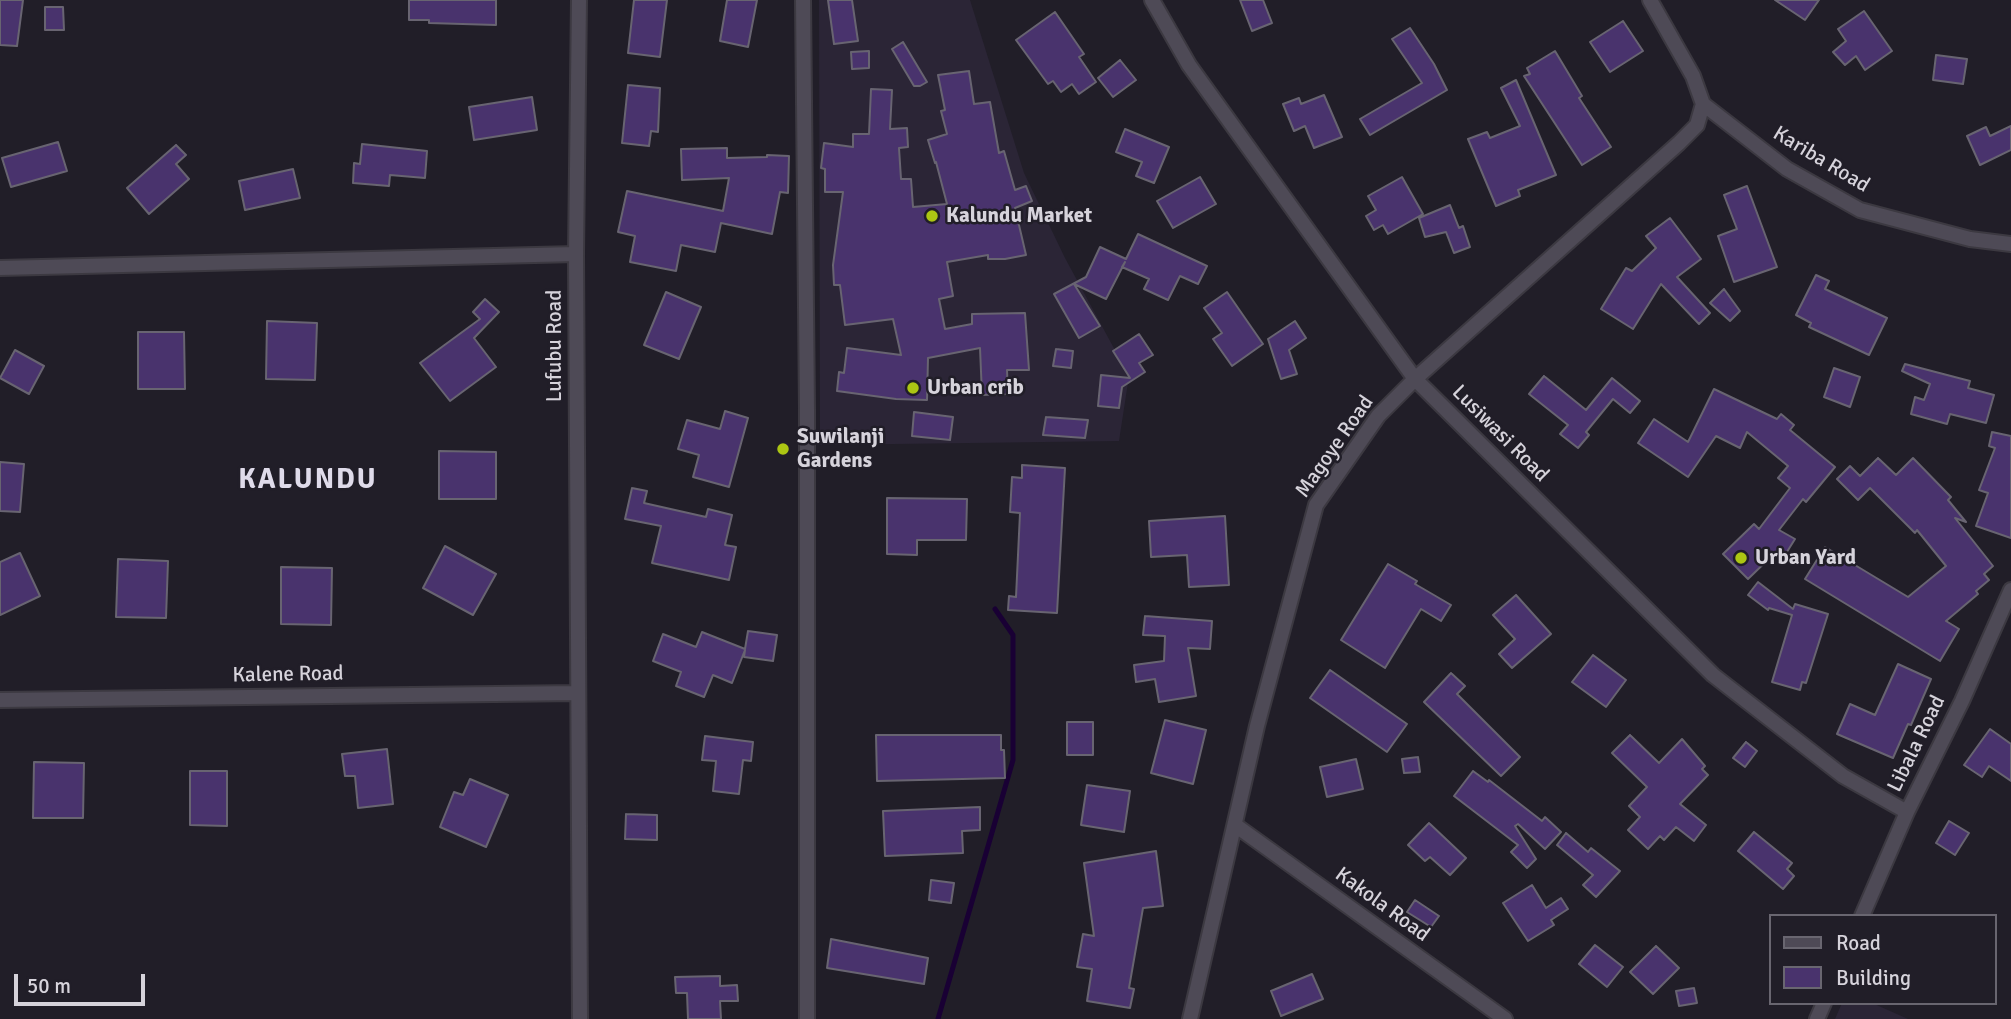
<!DOCTYPE html>
<style>
body{margin:0}
#map{position:relative;width:2011px;height:1019px;overflow:hidden;background:#211e28;font-family:Signika,sans-serif}
canvas{display:block}
.legend{position:absolute;left:1769px;top:914px;width:228px;height:91px;box-sizing:border-box;background:#211e28;border:2px solid #696670;margin:0;padding:9px 12px;list-style:none;font-size:21px;color:#d6d3db}
.legend li{display:flex;align-items:center;gap:14px;height:35px}
.legend b{width:35px;border:2px solid #696670}
.scale{position:absolute;left:14px;top:974px;width:131px;height:32px;box-sizing:border-box;border:4px solid #d6d3db;border-top:0;padding-left:9px;font-size:21px;line-height:24px;white-space:nowrap;color:#d6d3db;-webkit-text-stroke:5px #211e28;paint-order:stroke}
</style>
<div id="map">
<canvas width="2011" height="1019"></canvas>
<ul class="legend">
<li><b style="height:9px;background:#4e4a56"></b>Road</li>
<li><b style="height:19px;background:#49336d"></b>Building</li>
</ul>
<div class="scale">50 m</div>
</div>
<script>
const ctx = document.querySelector('canvas').getContext('2d');
ctx.lineJoin = 'round';
function fill(path, color) { ctx.fillStyle = color; ctx.fill(path, 'evenodd'); }
const toPath = rows => new Path2D(rows.map(r => 'M' + r).join(''));
function stroke(path, color, width, dash) { ctx.strokeStyle = color; ctx.lineWidth = width; ctx.lineCap = dash ? 'butt' : 'round'; ctx.setLineDash(dash || []); ctx.stroke(path); }
function label(font, color, halo, rows, align = 'center') {
  ctx.font = font + ' Signika,sans-serif'; ctx.lineWidth = 5; ctx.setLineDash([]); ctx.textBaseline = 'middle'; ctx.strokeStyle = halo; ctx.fillStyle = color; for (const [text, x, y, turn = 0] of rows) {
    ctx.save(); ctx.translate(x, y); ctx.rotate((+turn || 0) * Math.PI / 180); ctx.textAlign = isNaN(turn) ? turn : align; if (halo) ctx.strokeText(text, 0, 0); ctx.fillText(text, 0, 0); ctx.restore();
  }
}
fill(toPath([
 [819,0,970,0,1024,173,1065,258,1129,376,1119,441,820,445],
 [1842,1003,1872,1003,1908,1019,1835,1019]
]), '#2b2536');
stroke(toPath([
 [938,1019,1013,760,1013,635,995,609]
]), '#190034', 5);
const building = toPath([
 [0,0,23,0,17,46,0,45,0,0],
 [409,0,496,0,496,25,429,23,429,20,409,20,409,0],
 [634,0,667,0,660,57,628,53,634,0],
 [727,0,757,0,748,47,720,41,727,0],
 [828,0,852,0,858,41,834,44,828,0],
 [1240,0,1263,0,1272,23,1252,31,1240,0],
 [1775,0,1819,0,1805,20,1775,0],
 [45,7,63,7,64,30,45,30,45,7],
 [1864,11,1892,51,1865,70,1856,56,1845,65,1833,52,1846,41,1838,29,1864,11],
 [1055,12,1084,54,1079,57,1096,82,1079,94,1072,84,1061,92,1053,81,1048,84,1016,40,1055,12],
 [1623,21,1643,51,1610,72,1590,42,1623,21],
 [1410,28,1434,64,1447,90,1370,135,1360,119,1422,83,1392,39,1410,28],
 [903,42,927,82,920,86,914,86,892,49,903,42],
 [869,51,869,68,852,69,851,52,869,51],
 [1555,51,1582,96,1579,98,1611,147,1582,165,1524,76,1530,74,1527,68,1555,51],
 [1936,55,1967,59,1963,84,1933,80,1936,55],
 [1120,60,1136,80,1113,97,1098,78,1120,60],
 [969,71,974,104,990,102,999,153,1004,151,1015,190,1026,186,1032,201,1015,208,1026,255,1005,259,988,259,988,255,947,262,953,296,939,299,945,329,972,324,972,314,1025,313,1029,370,1007,370,1008,394,982,395,980,348,928,358,927,400,896,399,837,391,839,372,844,373,847,348,901,355,893,319,845,325,840,285,834,285,833,265,843,192,825,192,825,169,821,168,824,143,853,147,853,134,869,134,871,89,892,90,890,129,907,128,908,147,899,148,901,179,911,179,913,207,947,204,936,162,935,163,928,140,947,134,941,111,945,110,938,75,969,71],
 [1516,80,1556,175,1518,190,1520,196,1496,206,1468,139,1487,132,1490,138,1520,126,1501,88,1516,80],
 [628,85,660,88,658,132,651,131,649,146,622,143,628,85],
 [1324,95,1342,137,1314,148,1305,126,1294,131,1283,104,1299,98,1301,104,1324,95],
 [532,97,537,130,474,140,469,107,532,97],
 [2011,126,2011,150,1980,165,1967,136,1986,127,1990,136,2011,126],
 [1125,129,1169,147,1154,183,1136,176,1142,162,1116,152,1125,129],
 [58,142,67,171,11,187,2,158,58,142],
 [362,144,427,151,425,178,390,175,389,186,353,183,354,163,360,164,362,144],
 [176,145,186,155,176,164,189,179,149,214,127,188,176,145],
 [727,148,727,158,767,157,767,155,789,156,788,193,780,192,772,234,721,223,715,252,681,245,676,271,630,262,635,236,618,232,627,191,723,211,729,178,682,180,681,149,727,148],
 [293,169,300,198,245,210,239,181,293,169],
 [1200,177,1216,204,1173,228,1157,201,1200,177],
 [1402,177,1423,214,1388,234,1383,225,1374,230,1366,216,1376,210,1368,196,1402,177],
 [1747,186,1777,267,1734,282,1718,236,1737,229,1724,195,1747,186],
 [1450,205,1459,228,1463,226,1470,247,1454,253,1446,232,1425,237,1419,218,1450,205],
 [1670,218,1701,259,1677,277,1710,313,1699,324,1661,284,1633,329,1601,309,1626,268,1632,271,1656,248,1646,236,1670,218],
 [1138,234,1207,266,1198,284,1180,276,1168,300,1144,289,1149,279,1122,267,1125,262,1106,299,1074,284,1100,326,1079,338,1054,294,1086,277,1100,247,1126,259,1138,234],
 [1816,275,1829,281,1825,289,1887,318,1869,355,1809,327,1811,323,1796,315,1816,275],
 [1724,289,1740,311,1730,321,1710,303,1724,289],
 [666,292,701,307,679,359,644,345,666,292],
 [1227,292,1263,344,1232,366,1213,339,1222,333,1204,308,1227,292],
 [485,299,499,312,474,338,496,367,450,401,420,363,480,319,473,312,485,299],
 [267,321,317,323,315,380,266,379,267,321],
 [1295,321,1306,338,1289,350,1297,374,1281,379,1268,339,1295,321],
 [138,332,184,332,185,389,138,389,138,332],
 [1139,334,1153,355,1139,363,1145,372,1122,387,1119,408,1098,406,1101,375,1130,378,1113,351,1139,334],
 [1056,349,1073,351,1071,368,1053,366,1056,349],
 [15,350,44,366,29,394,0,378,15,350],
 [1905,364,1970,381,1968,388,1994,395,1986,423,1950,414,1947,424,1911,414,1915,397,1924,400,1930,384,1902,371,1905,364],
 [1834,368,1860,377,1850,407,1824,397,1834,368],
 [1544,376,1586,410,1612,378,1640,401,1630,413,1613,399,1586,432,1589,435,1578,448,1560,434,1568,425,1529,394,1544,376],
 [1714,389,1777,419,1781,414,1794,425,1790,430,1835,467,1806,502,1803,499,1779,530,1795,539,1785,555,1778,550,1748,579,1723,554,1754,524,1759,529,1790,488,1778,478,1788,466,1747,432,1740,448,1716,436,1688,477,1638,443,1654,419,1688,442,1714,389],
 [725,411,748,418,729,487,693,477,699,455,678,449,687,420,720,429,725,411],
 [914,412,953,417,950,440,912,436,914,412],
 [1046,417,1088,420,1085,438,1043,435,1046,417],
 [1992,432,2011,436,2011,538,1976,526,1988,493,1979,490,1995,448,1989,446,1992,432],
 [439,451,496,452,496,499,439,499,439,451],
 [1878,458,1896,475,1913,458,1951,497,1948,500,1966,522,1955,518,1993,566,1984,574,1989,580,1976,591,1978,594,1946,621,1959,629,1940,661,1805,579,1825,547,1908,597,1946,566,1917,530,1915,533,1870,488,1858,500,1837,479,1850,466,1860,476,1878,458],
 [0,462,24,464,20,512,0,511,0,462],
 [1022,465,1065,468,1057,613,1008,610,1009,596,1016,597,1020,513,1010,512,1012,477,1022,478,1022,465],
 [632,488,647,491,644,503,706,517,708,509,732,515,725,545,736,547,729,580,652,563,661,526,625,519,632,488],
 [887,498,967,499,966,540,917,540,917,555,887,554,887,498],
 [1225,516,1229,585,1189,587,1187,555,1151,557,1149,521,1225,516],
 [445,546,496,574,473,615,423,588,445,546],
 [20,553,40,596,0,615,0,562,20,553],
 [118,559,168,561,166,618,116,617,118,559],
 [1388,564,1417,581,1415,584,1451,605,1441,621,1421,609,1385,668,1341,640,1388,564],
 [281,567,332,568,331,625,281,624,281,567],
 [1758,582,1793,609,1795,604,1828,614,1806,683,1802,682,1800,690,1772,682,1792,615,1769,608,1768,610,1748,595,1758,582],
 [1516,595,1551,634,1512,668,1499,654,1515,639,1493,615,1516,595],
 [1145,616,1212,621,1210,649,1188,648,1196,696,1159,702,1155,679,1136,682,1134,665,1164,661,1165,636,1143,635,1145,616],
 [748,631,777,635,773,661,744,657,745,650,732,683,713,675,704,697,676,686,681,672,653,661,663,634,696,647,702,632,745,649,748,631],
 [1593,655,1626,680,1606,707,1572,682,1593,655],
 [1898,664,1931,679,1911,725,1908,724,1893,758,1837,734,1850,704,1875,715,1898,664],
 [1330,670,1407,724,1387,752,1310,698,1330,670],
 [1451,673,1465,686,1457,694,1520,757,1501,776,1424,702,1451,673],
 [1165,720,1206,730,1193,784,1151,773,1165,720],
 [1067,722,1093,722,1093,755,1067,755,1067,722],
 [1990,729,2011,744,2011,781,1989,766,1982,777,1964,765,1990,729],
 [876,735,1001,735,1001,750,1004,750,1005,778,877,781,876,735],
 [1630,735,1659,763,1682,739,1705,766,1702,769,1708,775,1680,804,1706,825,1694,841,1676,827,1664,840,1660,836,1648,849,1628,830,1640,817,1629,806,1647,787,1612,753,1630,735],
 [705,736,753,742,751,761,743,760,739,794,713,791,716,761,702,760,705,736],
 [1746,742,1757,751,1745,767,1733,758,1746,742],
 [387,749,393,804,358,808,355,776,345,776,342,754,387,749],
 [1418,757,1420,772,1404,773,1402,759,1418,757],
 [1356,759,1363,789,1327,797,1320,767,1356,759],
 [34,762,84,763,83,818,33,818,34,762],
 [190,771,227,771,227,826,190,825,190,771],
 [1473,771,1488,782,1489,780,1542,821,1545,817,1561,832,1545,849,1518,824,1515,826,1536,859,1527,868,1511,852,1518,845,1454,796,1473,771],
 [470,779,508,795,486,847,440,827,454,792,463,795,470,779],
 [1087,785,1130,791,1124,832,1081,825,1087,785],
 [980,807,980,830,962,831,963,853,885,856,883,811,980,807],
 [626,814,657,815,657,840,625,839,626,814],
 [1949,821,1969,833,1955,855,1936,843,1949,821],
 [1429,823,1466,858,1450,875,1430,857,1425,861,1408,845,1429,823],
 [1754,832,1792,863,1787,869,1794,876,1783,889,1738,851,1754,832],
 [1566,833,1588,852,1591,848,1620,871,1596,897,1583,885,1593,875,1557,845,1566,833],
 [1156,851,1163,906,1143,908,1129,988,1134,989,1130,1008,1087,1001,1092,969,1077,967,1083,934,1094,936,1084,863,1156,851],
 [931,880,954,883,951,903,929,900,931,880],
 [1532,885,1546,908,1561,898,1568,909,1551,920,1554,925,1528,941,1503,903,1532,885],
 [1415,900,1439,916,1431,927,1407,912,1415,900],
 [831,939,928,958,924,984,827,968,831,939],
 [1595,945,1623,967,1607,987,1579,964,1595,945],
 [1656,946,1679,968,1653,994,1630,972,1656,946],
 [1312,974,1323,999,1281,1016,1271,991,1312,974],
 [720,976,720,986,737,985,738,1001,720,1001,721,1019,688,1019,687,993,676,993,675,977,720,976],
 [1694,988,1697,1003,1679,1006,1676,991,1694,988]
]);
fill(building, '#49336d');
stroke(building, '#686471', 2);
const street = toPath([
 [579,0,576,254,580,1019],
 [803,0,807,409,807,1019],
 [1152,0,1189,65,1415,379,1713,675,1843,776,1907,812],
 [1650,0,1693,76,1703,104],
 [1703,104,1787,169,1860,210,1970,239,2011,244],
 [0,268,576,254],
 [0,700,577,693],
 [1235,825,1505,1019],
 [1862,916,1907,812,1962,701,2011,590],
 [1190,1019,1257,726,1316,505,1378,416,1415,379,1679,143,1697,125,1703,104],
 [1817,1019,1824,1003]
]);
stroke(street, '#3c3941', 18);
stroke(street, '#4e4a56', 14);
for (const [x, y, r, color] of [
 [932,216,7,"#acc613"],
 [913,388,7,"#acc613"],
 [783,449,7,"#acc613"],
 [1741,558,7,"#acc613"]
]) { const dot = new Path2D(); dot.arc(x, y, r, 0, 2 * Math.PI); ctx.fillStyle = color; ctx.fill(dot); stroke(dot, '#211e28', 2.5); }
label('21px', '#d6d3db', '#211e28', [
 ["Kariba Road",1821,160,31],
 ["Lufubu Road",555,346,-90],
 ["Lusiwasi Road",1500,434,45],
 ["Magoye Road",1335,447,-55],
 ["Kalene Road",288,675,-1],
 ["Libala Road",1917,744,-64],
 ["Kakola Road",1382,905,36]
]);
label('bold 21px', '#d6d3db', '#211e28', [
 ["Kalundu Market",946,216],
 ["Urban crib",927,388],
 ["Suwilanji",797,437],
 ["Gardens",797,461],
 ["Urban Yard",1755,558]
], 'left');
ctx.letterSpacing = '2px';
label('bold 28px', '#dfdbea', '#211e28', [
 ["KALUNDU",308,481]
]);
ctx.letterSpacing = '0px';
</script>
